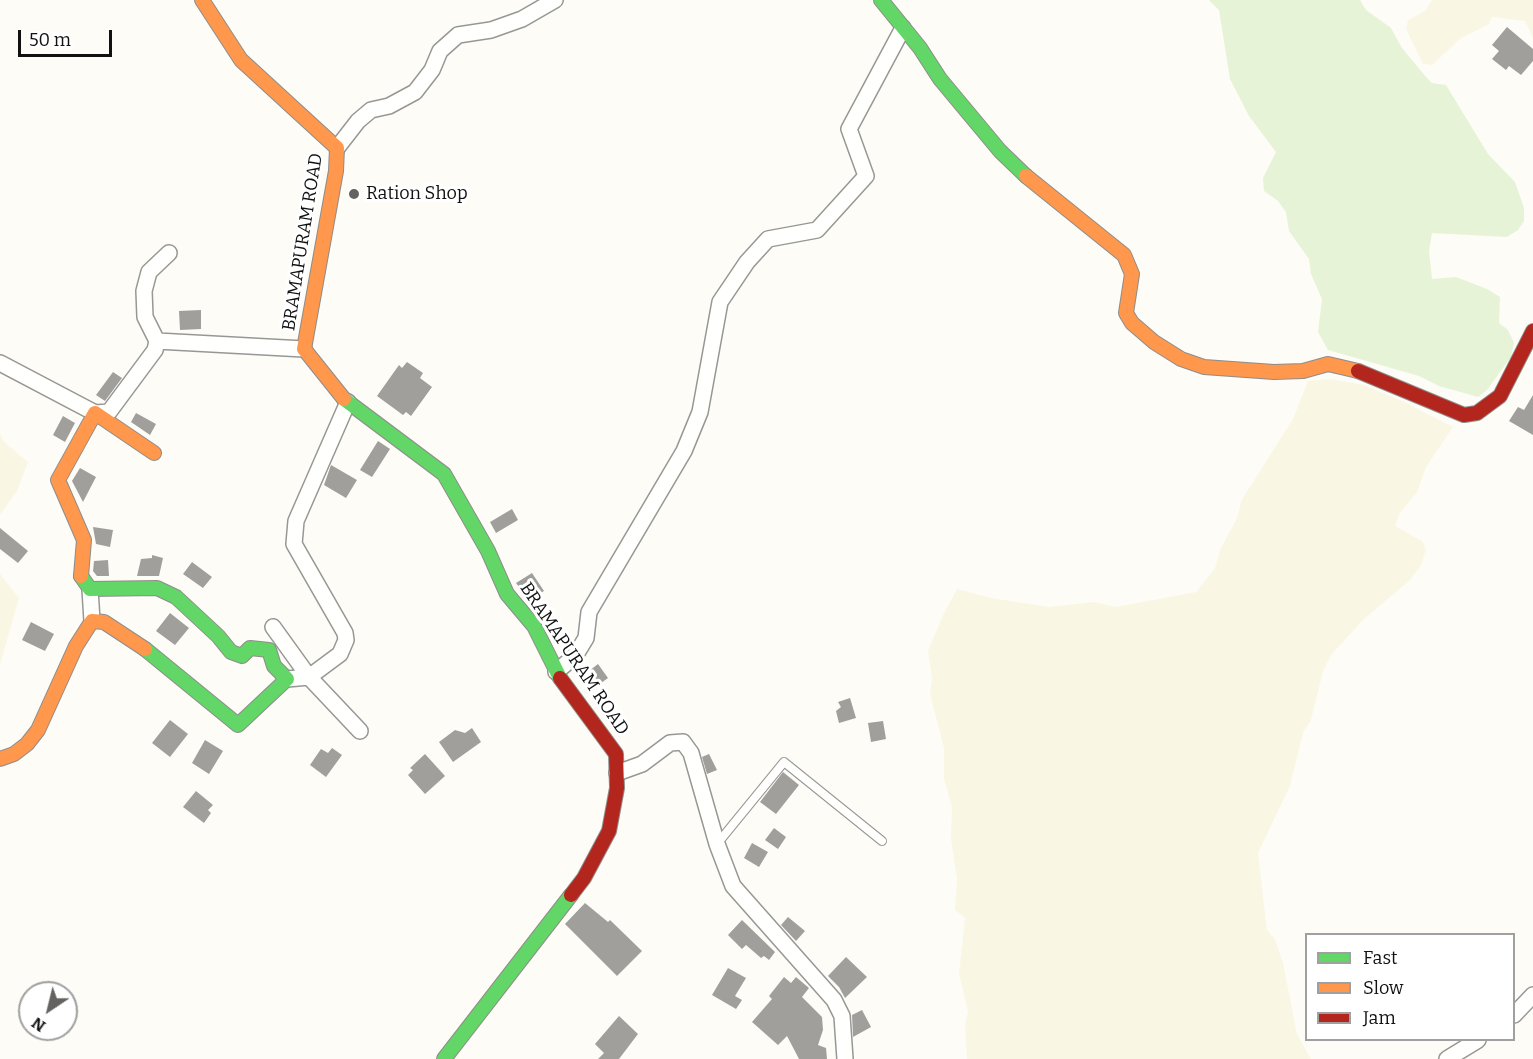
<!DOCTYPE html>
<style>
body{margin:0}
#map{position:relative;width:1533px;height:1059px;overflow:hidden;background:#fdfcf7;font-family:Bitter,serif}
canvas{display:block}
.legend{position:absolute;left:1305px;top:933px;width:210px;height:108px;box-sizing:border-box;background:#fff;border:2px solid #a0a0a0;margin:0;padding:8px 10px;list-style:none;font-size:18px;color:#111}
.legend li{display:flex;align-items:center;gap:12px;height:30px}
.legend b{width:30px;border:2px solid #a0a0a0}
.north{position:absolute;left:18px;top:981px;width:60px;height:60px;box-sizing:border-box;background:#fff;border:2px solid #a0a0a0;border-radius:50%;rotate:215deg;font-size:16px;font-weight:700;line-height:24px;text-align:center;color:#111}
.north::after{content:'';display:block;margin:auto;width:21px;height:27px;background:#646362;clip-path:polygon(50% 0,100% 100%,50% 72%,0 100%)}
.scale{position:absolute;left:18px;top:30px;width:94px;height:27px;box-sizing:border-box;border:3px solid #111;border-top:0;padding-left:8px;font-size:18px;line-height:21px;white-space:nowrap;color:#111;-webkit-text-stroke:4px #fff;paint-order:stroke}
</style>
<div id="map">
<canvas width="1533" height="1059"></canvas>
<ul class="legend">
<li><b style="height:8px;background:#63d668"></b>Fast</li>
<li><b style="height:8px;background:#ff974d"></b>Slow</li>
<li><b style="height:8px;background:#b3261e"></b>Jam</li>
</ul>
<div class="north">N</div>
<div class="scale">50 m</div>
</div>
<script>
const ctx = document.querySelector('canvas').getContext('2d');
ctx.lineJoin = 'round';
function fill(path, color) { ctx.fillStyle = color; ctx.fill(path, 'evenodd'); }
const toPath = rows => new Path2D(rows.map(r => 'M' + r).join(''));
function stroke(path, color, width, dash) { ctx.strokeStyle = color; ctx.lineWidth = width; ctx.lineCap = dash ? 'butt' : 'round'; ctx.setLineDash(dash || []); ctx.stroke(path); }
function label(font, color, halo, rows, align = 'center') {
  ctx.font = font + ' Bitter,serif'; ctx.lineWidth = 6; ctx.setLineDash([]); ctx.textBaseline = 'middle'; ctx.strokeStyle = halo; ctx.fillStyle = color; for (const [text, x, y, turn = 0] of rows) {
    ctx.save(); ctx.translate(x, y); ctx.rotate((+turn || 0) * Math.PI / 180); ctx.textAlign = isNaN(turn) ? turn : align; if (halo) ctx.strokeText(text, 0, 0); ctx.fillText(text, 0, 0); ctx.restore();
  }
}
fill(toPath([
 [1432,0,1533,0,1533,38,1525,21,1492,17,1489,24,1461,38,1432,65,1423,64,1406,29,1408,20,1425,11],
 [1331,379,1364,385,1402,401,1453,427,1426,467,1417,492,1400,513,1395,526,1422,541,1426,550,1421,565,1410,580,1363,620,1331,655,1323,671,1311,720,1303,733,1290,786,1258,853,1267,930,1275,939,1283,963,1297,1034,1311,1059,967,1059,965,1025,968,1011,959,974,965,918,955,910,957,879,951,838,952,807,944,779,944,748,930,694,932,678,928,651,944,613,957,589,991,598,1049,607,1094,602,1115,607,1196,592,1215,568,1220,550,1238,516,1241,501,1293,419,1308,381],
 [0,434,4,442,28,462,17,491,0,515],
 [0,574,19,598,0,664]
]), '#f9f7e4');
fill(toPath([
 [1209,0,1360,0,1366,10,1391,28,1402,48,1426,77,1432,83,1446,85,1488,154,1515,182,1524,208,1524,221,1518,230,1507,237,1432,233,1429,251,1432,279,1456,277,1487,289,1500,297,1499,323,1508,330,1514,343,1511,357,1487,390,1478,397,1439,386,1419,376,1328,350,1318,332,1322,299,1311,274,1309,259,1289,231,1286,212,1278,201,1264,191,1263,178,1276,152,1249,116,1230,79,1219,10]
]), '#e7f3d7');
fill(toPath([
 [1507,27,1533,49,1533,61,1521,75,1509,66,1506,70,1492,59,1499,51,1492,45],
 [201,310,201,329,180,330,179,311],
 [407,362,423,373,420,378,432,387,411,416,406,412,403,415,377,396,399,365,402,368],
 [113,372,122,378,105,401,96,395],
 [1533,395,1533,435,1509,421,1518,407,1524,410],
 [136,413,156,424,150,435,131,422],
 [63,416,75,423,65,442,53,435],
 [378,441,390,449,372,477,360,470],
 [331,465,357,480,346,498,324,485],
 [80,468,96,477,83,502,72,481],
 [512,509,518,520,496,533,490,522],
 [93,527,113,530,110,547,96,544],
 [0,528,28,551,18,563,0,549],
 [152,555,163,558,159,576,137,576,141,559,152,558],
 [108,560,109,576,97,576,93,571,94,561],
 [192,562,212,577,203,588,183,574],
 [532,573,544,591,529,600,516,583],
 [170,613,189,628,175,645,156,631],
 [31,622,54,634,45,651,22,640],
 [598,664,608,678,593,689,584,677,592,674,589,671],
 [850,698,856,718,839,723,836,711,841,707,838,702],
 [170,720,188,734,170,757,152,743],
 [883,721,886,739,871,742,868,723],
 [472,728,481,742,453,762,439,742,455,730,465,733],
 [205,740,223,751,209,774,192,763],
 [332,748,342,755,326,777,310,765,321,749,328,753],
 [425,754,445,776,425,794,408,775,413,770,410,768],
 [709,754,717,770,707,774,702,757],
 [783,772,799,785,776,814,760,802],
 [196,791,213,805,208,810,211,813,204,823,183,807],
 [774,828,786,837,778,849,765,840],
 [752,843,768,852,759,867,744,858],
 [585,903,608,922,610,920,642,951,617,976,565,924],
 [788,917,805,931,796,941,781,925],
 [742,920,775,952,769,960,764,956,761,958,746,945,742,949,728,935],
 [846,957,867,977,845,998,839,987,828,976],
 [728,968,746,978,735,996,742,1000,736,1009,712,995],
 [784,977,791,983,796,977,809,988,802,997,822,1017,823,1030,818,1045,826,1048,827,1059,799,1059,787,1036,778,1045,752,1022,772,999,769,996],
 [862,1010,871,1027,853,1037,852,1015],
 [619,1016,638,1034,619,1059,598,1059,604,1053,595,1044]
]), '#a19f9c');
const lane = toPath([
 [717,844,784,762,882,841]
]);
const street = toPath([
 [337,148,358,121,371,110,389,106,415,92,432,70,440,51,458,35,491,30,522,19,555,0],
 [157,341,304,349],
 [0,363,95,413,109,412,155,350,157,341,145,317,144,291,149,272,169,253],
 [90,589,92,621],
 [273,627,309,677,360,731],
 [556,672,575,656,586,638,589,612,684,451,700,412,720,302,747,262,768,239,817,230,866,176,849,129,903,28],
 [287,679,309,677,340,654,346,640,345,633,294,544,296,521,348,402],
 [617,773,642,764,670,743,683,742,691,753,717,844,733,886,834,1000,842,1016,845,1059],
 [1514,1015,1533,995],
 [1447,1059,1478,1040]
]);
const fast = toPath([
 [881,0,920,48,940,79,1000,151,1026,176],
 [344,399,444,474,488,551,507,594,534,626,560,678],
 [81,576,90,589,157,588,176,597,218,636,231,652,242,656,250,648,269,650,274,666,287,679,238,725,145,649],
 [444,1059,571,895]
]);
const slow = toPath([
 [202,0,241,60,337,148,336,171,304,349,344,399],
 [1026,176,1124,255,1132,274,1126,313,1132,323,1154,342,1181,359,1204,367,1274,372,1303,371,1328,364,1358,371],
 [81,576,84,540,58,480,95,413,154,453],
 [0,759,14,754,27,744,38,730,76,646,92,621,104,622,145,649]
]);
const jam = toPath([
 [1358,371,1464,415,1477,413,1500,396,1533,331],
 [560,678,616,754,617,788,609,831,584,878,571,895]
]);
stroke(lane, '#979795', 10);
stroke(street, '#979795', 18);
stroke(fast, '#8e8d8b', 16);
stroke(slow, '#8e8d8b', 16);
stroke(jam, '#8e8d8b', 16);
stroke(lane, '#fffffe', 8);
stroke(street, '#fffffe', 15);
stroke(fast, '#63d668', 14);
stroke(slow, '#ff974d', 14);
stroke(jam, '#b3261e', 14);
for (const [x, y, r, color] of [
 [354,194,6,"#646362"]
]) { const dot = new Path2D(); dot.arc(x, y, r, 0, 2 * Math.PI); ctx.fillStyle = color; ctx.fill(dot); stroke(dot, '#fff', 2); }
label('18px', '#111', '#fff', [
 ["Ration Shop",366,194]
], 'left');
label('18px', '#111', '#fff', [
 ["BRAMAPURAM ROAD",303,242,-81],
 ["BRAMAPURAM ROAD",574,659,56]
]);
</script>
